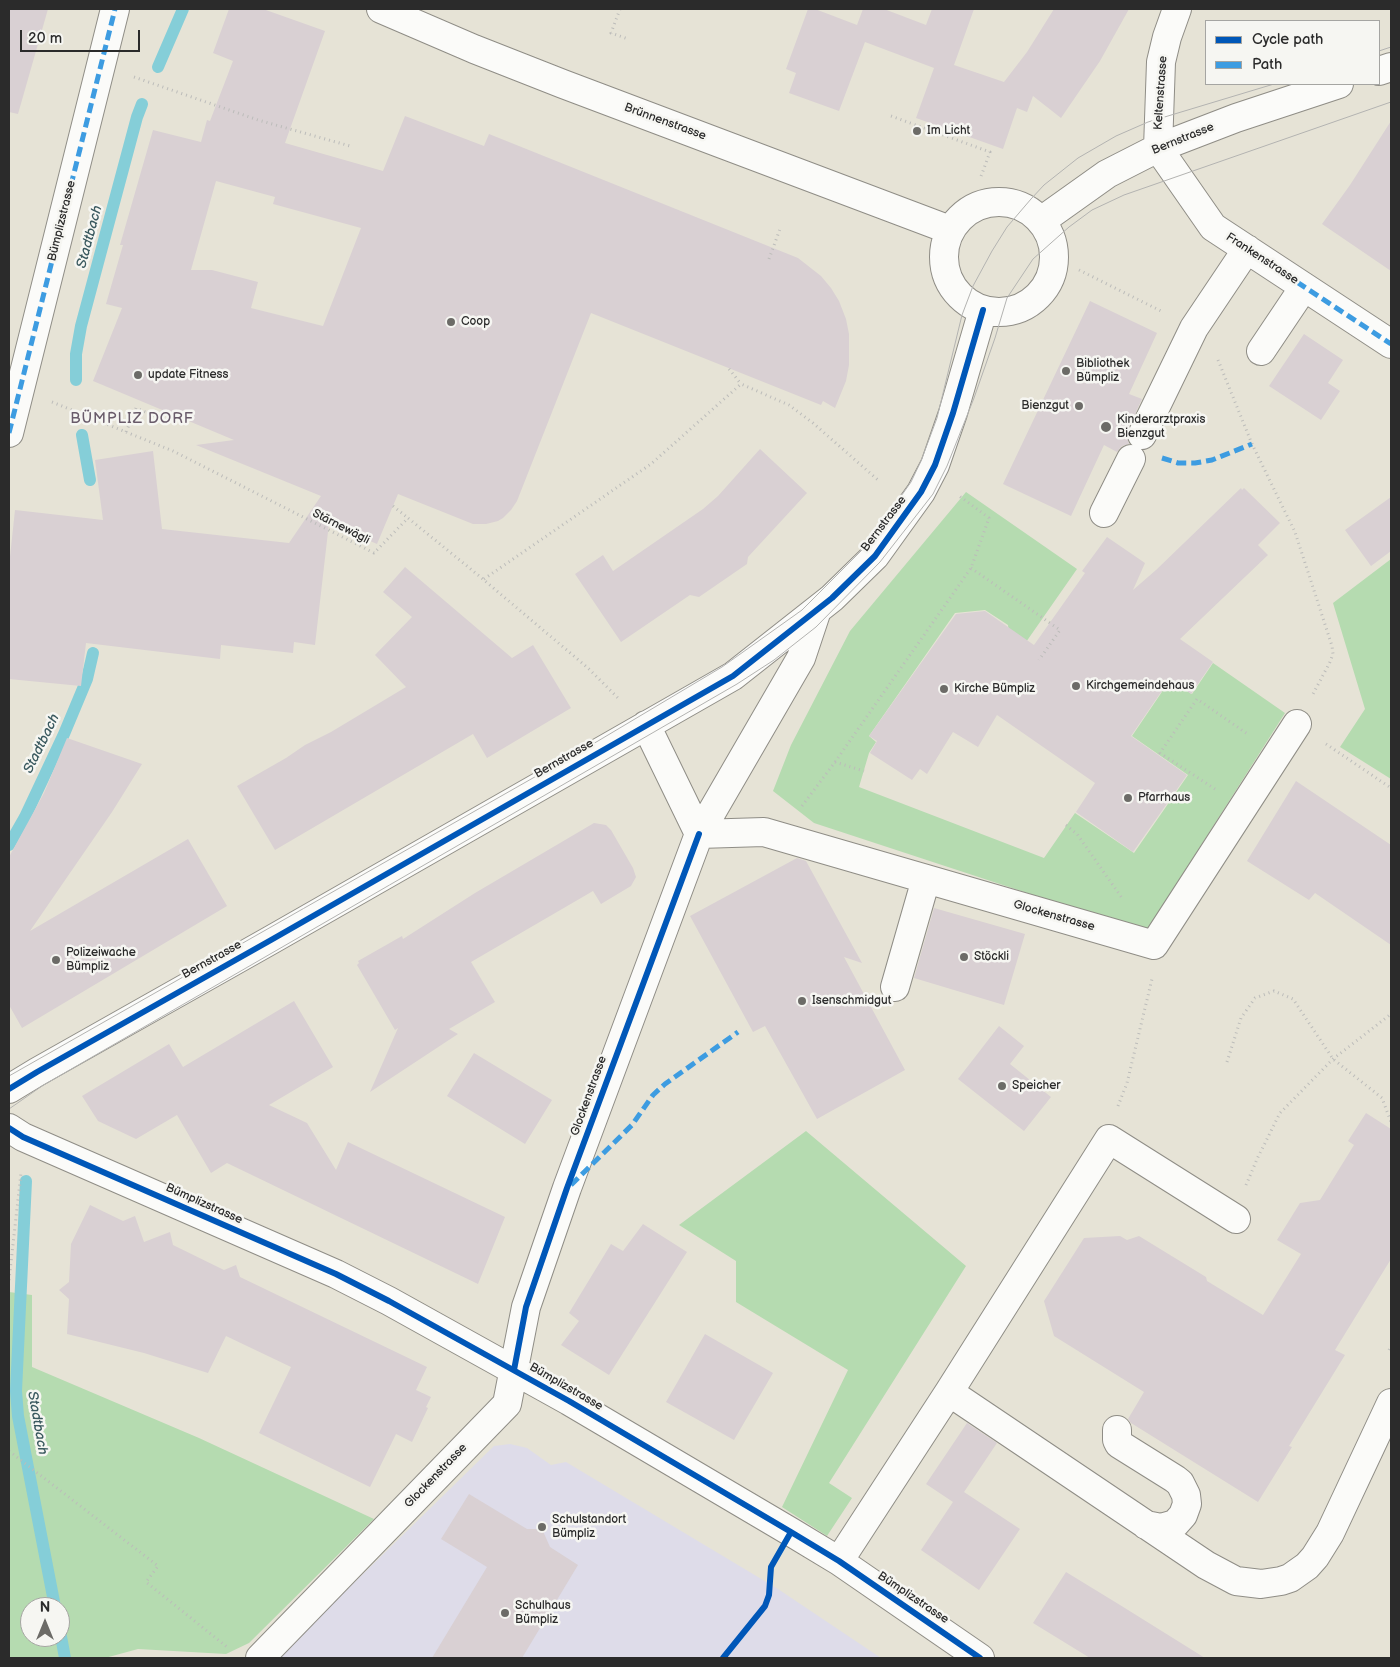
<!DOCTYPE html>
<meta charset="utf-8">
<style>
body{margin:0}
#map{position:relative;width:1400px;height:1667px;overflow:hidden;background:#e6e3d6;font-family:"Balsamiq Sans",sans-serif}
canvas{display:block}
.frame{position:absolute;inset:0;border:10px solid #2b2b2b;pointer-events:none}
.legend{position:absolute;left:1205px;top:20px;width:175px;height:65px;box-sizing:border-box;background:#f6f6f2;border:1px solid #a5a5a2;margin:0;padding:6px 9px;list-style:none;font-size:15px;color:#2b2b2b}
.legend li{display:flex;align-items:center;gap:10px;height:25px}
.legend b{width:25px;border:1px solid #a5a5a2}
.north{position:absolute;left:20px;top:1597px;width:50px;height:50px;box-sizing:border-box;background:#f6f6f2;border:1px solid #a5a5a2;border-radius:50%;rotate:0deg;font-size:14px;font-weight:700;line-height:20px;text-align:center;color:#2b2b2b}
.north::after{content:'';display:block;margin:auto;width:18px;height:22px;background:#6c6b67;clip-path:polygon(50% 0,100% 100%,50% 72%,0 100%)}
.scale{position:absolute;left:20px;top:30px;width:120px;height:22px;box-sizing:border-box;border:2px solid #2b2b2b;border-top:0;padding-left:6px;font-size:15px;line-height:18px;white-space:nowrap;color:#2b2b2b;-webkit-text-stroke:4px #f6f6f2;paint-order:stroke}
</style>
<div id="map">
<canvas width="1400" height="1667"></canvas>
<div class="frame"></div>
<ul class="legend">
<li><b style="height:6px;background:#0057b8"></b>Cycle path</li>
<li><b style="height:6px;background:#3d9ce1"></b>Path</li>
</ul>
<div class="north">N</div>
<div class="scale">20 m</div>
</div>
<script>
const ctx = document.querySelector('canvas').getContext('2d');
ctx.lineJoin = 'round';
function fill(path, color) { ctx.fillStyle = color; ctx.fill(path, 'evenodd'); }
const toPath = rows => new Path2D(rows.map(r => 'M' + r).join(''));
function stroke(path, color, width, dash) { ctx.strokeStyle = color; ctx.lineWidth = width; ctx.lineCap = dash ? 'butt' : 'round'; ctx.setLineDash(dash || []); ctx.stroke(path); }
function label(font, color, halo, rows, align = 'center') {
  ctx.font = font + ' "Balsamiq Sans",sans-serif'; ctx.lineWidth = 5; ctx.setLineDash([]); ctx.textBaseline = 'middle'; ctx.strokeStyle = halo; ctx.fillStyle = color; for (const [text, x, y, turn = 0] of rows) {
    ctx.save(); ctx.translate(x, y); ctx.rotate((+turn || 0) * Math.PI / 180); ctx.textAlign = isNaN(turn) ? turn : align; if (halo) ctx.strokeText(text, 0, 0); ctx.fillText(text, 0, 0); ctx.restore();
  }
}
fill(toPath([
 [510,1444,527,1448,551,1465,566,1462,778,1589,881,1658,277,1658,494,1446]
]), '#dedce9');
fill(toPath([
 [966,492,1077,569,1017,655,1011,651,1008,625,985,610,955,613,869,736,876,742,869,753,859,787,1044,858,1075,813,1134,853,1188,775,1132,736,1170,680,1192,694,1213,663,1285,713,1146,932,814,823,773,791,791,745,850,631],
 [1391,559,1391,779,1340,747,1365,709,1333,603],
 [806,1131,966,1266,829,1483,852,1498,827,1536,782,1507,848,1370,736,1302,736,1261,679,1225],
 [9,1292,32,1295,32,1367,199,1438,374,1519,249,1643,226,1654,138,1649,105,1658,9,1658],
 [30,1607,60,1607,60,1637,30,1637]
]), '#b5dbb0');
stroke(toPath([
 [158,67,183,9],
 [76,380,76,354,81,326,137,117,142,104],
 [82,435,90,480],
 [9,845,25,817,64,734,87,679,93,653],
 [26,1181,16,1391,18,1416,55,1607],
 [60,1631,65,1658]
]), '#85ced8', 12);
fill(toPath([
 [9,9,48,9,18,114,9,112],
 [229,9,263,9,325,31,285,143,383,171,405,116,484,146,489,134,798,258,821,276,831,288,839,301,846,319,849,334,849,365,846,381,835,408,823,401,821,405,591,313,517,501,511,510,503,518,498,521,486,524,473,524,398,494,377,544,329,523,315,645,294,642,293,653,221,645,220,659,86,643,81,686,9,679,9,566,15,510,103,520,95,460,153,451,162,529,289,543,321,496,196,445,234,440,93,381,122,308,106,304,123,245,120,245,153,130,201,142,207,120,210,121,233,61,213,53],
 [216,181,275,197,273,204,361,228,323,326,251,308,258,282,212,270,191,270],
 [808,9,815,9,857,25,863,9,884,9,926,25,932,9,974,9,954,65,1004,82,1027,52,1054,9,1129,9,1100,61,1061,118,1033,96,1027,112,1017,108,1003,149,916,118,934,68,865,42,839,111,789,93,796,73,786,69],
 [1391,121,1391,271,1322,224,1350,185],
 [1090,301,1157,333,1129,394,1142,399,1128,429,1127,437,1129,444,1122,446,1117,452,1104,445,1071,516,1003,484],
 [1304,334,1343,360,1328,383,1340,391,1321,420,1269,386],
 [760,449,807,493,748,557,747,564,699,597,690,595,621,642,575,574,603,555,613,571,703,509,718,496],
 [1241,488,1242,490,1244,488,1280,523,1258,545,1268,555,1180,639,1213,662,1191,694,1170,679,1131,736,1187,775,1133,852,1076,812,1095,783,997,715,978,747,953,732,927,774,920,769,912,780,870,753,877,741,869,736,956,614,985,611,1034,645,1085,573,1082,571,1107,537,1145,563,1133,590,1156,570],
 [1391,497,1391,551,1371,566,1345,530],
 [405,567,512,658,533,645,571,708,487,758,473,734,275,850,237,786,286,758,305,745,331,732,406,687,375,655,412,617,383,592],
 [67,738,142,764,112,812,30,931,188,839,227,906,22,1028,9,1005,9,857,44,793],
 [1296,781,1391,845,1391,945,1315,893,1309,900,1247,861],
 [594,823,606,825,611,830,633,868,636,877,631,886,601,904,593,891,471,962,495,1002,449,1029,458,1034,370,1092,398,1028,395,1030,357,965,359,963,358,961,402,936,403,939,475,893],
 [797,858,806,861,862,963,844,957,905,1070,817,1119,765,1026,753,1032,690,916],
 [934,908,1025,934,1004,1005,914,978],
 [294,1001,333,1067,269,1105,307,1123,336,1170,348,1142,505,1217,478,1284,227,1163,211,1173,177,1115,136,1139,98,1121,82,1096,169,1044,183,1067],
 [999,1026,1024,1046,1010,1064,1051,1097,1024,1131,958,1079],
 [474,1053,552,1100,525,1144,447,1096],
 [1366,1113,1391,1129,1391,1259,1335,1350,1345,1355,1289,1446,1292,1447,1258,1502,1131,1423,1128,1419,1144,1392,1054,1336,1044,1301,1084,1238,1120,1236,1127,1240,1139,1236,1206,1277,1207,1281,1263,1315,1301,1254,1277,1240,1300,1203,1320,1200,1354,1145,1348,1141],
 [90,1205,123,1221,135,1216,144,1242,170,1232,173,1245,224,1270,236,1265,240,1277,427,1367,416,1390,431,1397,426,1407,428,1408,412,1442,396,1434,370,1487,259,1433,291,1367,226,1336,208,1373,144,1353,67,1334,69,1299,59,1290,69,1282,71,1244],
 [643,1224,687,1252,609,1375,561,1345,579,1321,569,1313,611,1244,623,1251],
 [705,1334,773,1373,734,1440,666,1402],
 [967,1423,997,1443,964,1492,1020,1529,979,1590,921,1550,953,1502,926,1484],
 [469,1494,527,1529,542,1529,550,1547,578,1565,522,1658,432,1658,487,1567,441,1539],
 [1066,1572,1120,1605,1205,1658,1090,1658,1033,1623]
]), '#d9d0d3');
const minor = toPath([
 [381,9,474,49,563,84,950,230],
 [1177,9,1167,37,1161,62,1158,148,1213,227,1391,344],
 [1379,71,1391,67],
 '944 257a55 55 0 1 1 110 0a55 55 0 1 1-110 0Z',
 [1041,221,1107,174,1158,148,1236,118,1339,84],
 [1261,351,1304,287],
 [9,433,115,9],
 [1142,435,1194,328,1247,249],
 [1104,513,1131,459],
 [646,725,699,834],
 [699,834,764,832,1154,945,1297,724],
 [895,987,926,879],
 [9,1089,37,1072,271,940,733,676,832,598,875,556,921,492,935,465,953,413,983,310],
 [9,1128,23,1137,336,1274,389,1301,569,1401,791,1532,839,1561,980,1658],
 [949,1392,1206,1565,1236,1581,1261,1584,1281,1581,1290,1578,1307,1566,1315,1557,1330,1533,1391,1403],
 [1117,1430,1117,1440,1119,1444,1175,1479,1180,1483,1186,1495,1187,1504,1183,1515,1175,1524,1161,1528,1146,1525],
 [839,1561,949,1392,1109,1139,1236,1219],
 [260,1658,507,1404,526,1307,567,1188,699,834,801,658,817,610]
]);
stroke(minor, '#8f8d86', 30);
stroke(toPath([
 [620,9,611,33,628,39],
 [134,77,258,120,350,146],
 [891,116,990,152,980,179],
 [769,259,780,229],
 [1079,270,1163,312],
 [1218,360,1252,444,1295,532,1332,646,1333,654,1330,662,1313,694],
 [729,369,741,384],
 [52,402,173,451,374,553,408,518,478,575,588,668,620,700],
 [126,432,136,408,157,417],
 [393,506,408,518],
 [971,568,1060,630,1039,660],
 [484,579,651,464,741,384,789,405,813,423,878,480],
 [1326,744,1391,788],
 [835,762,864,771],
 [1215,789,1160,753,1197,699,1249,735],
 [802,806,835,762,971,568,989,518,958,495],
 [1066,825,1077,834,1122,898],
 [1227,1062,1241,1018,1255,998,1274,991,1293,999,1333,1059,1382,1098,1391,1122],
 [1118,1106,1127,1083,1152,979],
 [1246,1185,1258,1157,1280,1113,1333,1059,1391,1014],
 [9,1280,21,1173],
 [1389,1350,1391,1346],
 [9,1451,158,1566,146,1582,227,1647]
]), '#bcbcba', 3, [1, 4]);
stroke(minor, '#fbfbf9', 28);
stroke(toPath([
 [1379,51,1391,47],
 [9,1076,598,741,722,667,802,610,866,546,911,482,921,461,937,418,962,315,973,286,992,251,1007,227,1031,199,1044,185,1078,158,1116,136,1148,122,1274,84],
 [9,1109,42,1086,737,684,774,660,816,627,880,562,933,494,947,466,974,398,995,338,1007,298,1033,259,1069,227,1092,210,1124,195,1391,102]
]), '#b3b3b1', 1);
stroke(toPath([
 [385,10,385,9],
 [1247,249,1391,344],
 [9,433,115,9],
 [1162,458,1178,463,1195,463,1212,460,1252,444],
 [571,1185,632,1125,653,1095,665,1084,738,1032]
]), '#3d9ce1', 5, [10, 5]);
stroke(toPath([
 [9,1089,37,1072,271,940,733,676,832,598,875,556,921,492,935,465,953,413,983,310],
 [9,1128,23,1137,336,1274,389,1301,569,1401,791,1532,839,1561,980,1658],
 [514,1370,526,1307,567,1188,699,834],
 [723,1658,765,1606,769,1595,771,1567,791,1532]
]), '#0057b8', 6);
for (const [x, y, r, color] of [
 [917,131,5,"#6c6b67"],
 [451,322,5,"#6c6b67"],
 [1066,371,5,"#6c6b67"],
 [138,375,5,"#6c6b67"],
 [1079,406,5,"#6c6b67"],
 [1106,427,6,"#6c6b67"],
 [1076,686,5,"#6c6b67"],
 [944,689,5,"#6c6b67"],
 [1128,798,5,"#6c6b67"],
 [964,957,5,"#6c6b67"],
 [56,960,5,"#6c6b67"],
 [802,1001,5,"#6c6b67"],
 [1002,1086,5,"#6c6b67"],
 [542,1527,5,"#6c6b67"],
 [505,1613,5,"#6c6b67"]
]) { const dot = new Path2D(); dot.arc(x, y, r, 0, 2 * Math.PI); ctx.fillStyle = color; ctx.fill(dot); stroke(dot, '#f6f6f2', 2); }
label('12px', '#2b2b2b', '#f6f6f2', [
 ["Keltenstrasse",1161,93,-86],
 ["Brünnenstrasse",665,122,20],
 ["Bernstrasse",1183,139,-22],
 ["Bümplizstrasse",62,221,-76],
 ["Frankenstrasse",1262,259,33],
 ["Bernstrasse",884,524,-53],
 ["Stärnewägli",341,527,27],
 ["Bernstrasse",564,759,-30],
 ["Glockenstrasse",1054,916,16],
 ["Bernstrasse",212,960,-29],
 ["Glockenstrasse",589,1096,-70],
 ["Bümplizstrasse",204,1204,24],
 ["Bümplizstrasse",566,1387,30],
 ["Glockenstrasse",436,1476,-46],
 ["Bümplizstrasse",913,1598,34]
]);
label('12px', '#2b2b2b', '#f6f6f2', [
 ["Im Licht",927,131],
 ["Coop",461,322],
 ["Bibliothek",1076,364],
 ["Bümpliz",1076,378],
 ["update Fitness",148,375],
 ["Bienzgut",1069,406,"right"],
 ["Kinderarztpraxis",1117,420],
 ["Bienzgut",1117,434],
 ["Kirchgemeindehaus",1086,686],
 ["Kirche Bümpliz",954,689],
 ["Pfarrhaus",1138,798],
 ["Polizeiwache",66,953],
 ["Bümpliz",66,967],
 ["Stöckli",974,957],
 ["Isenschmidgut",812,1001],
 ["Speicher",1012,1086],
 ["Schulstandort",552,1520],
 ["Bümpliz",552,1534],
 ["Schulhaus",515,1606],
 ["Bümpliz",515,1620]
], 'left');
label('italic 14px', '#3a595f', '#f6f6f2', [
 ["Stadtbach",90,237,-75],
 ["Stadtbach",42,744,-64],
 ["Stadtbach",37,1423,80]
]);
ctx.letterSpacing = '1px';
label('15px', '#695b6a', '#f6f6f2', [
 ["BÜMPLIZ DORF",132,419]
]);
ctx.letterSpacing = '0px';
</script>
